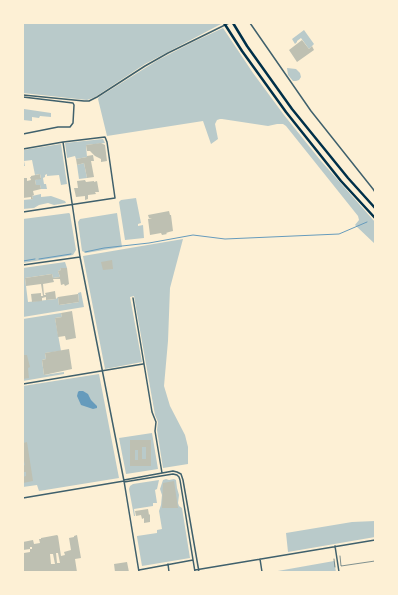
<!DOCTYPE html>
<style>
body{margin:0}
#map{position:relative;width:398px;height:595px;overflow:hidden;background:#fdf0d5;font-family:"Exo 2",sans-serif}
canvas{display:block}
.frame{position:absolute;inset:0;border:24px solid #fdf0d5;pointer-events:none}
</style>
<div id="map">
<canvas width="398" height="595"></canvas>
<div class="frame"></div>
</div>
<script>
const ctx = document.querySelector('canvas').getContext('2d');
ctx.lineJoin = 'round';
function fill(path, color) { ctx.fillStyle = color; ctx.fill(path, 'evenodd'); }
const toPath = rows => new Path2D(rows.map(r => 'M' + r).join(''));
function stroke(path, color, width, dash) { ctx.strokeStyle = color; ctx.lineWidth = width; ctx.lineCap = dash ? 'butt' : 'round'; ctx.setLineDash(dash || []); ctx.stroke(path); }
fill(toPath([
 [23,23,220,23,221,24,145,64,95,97,87,100,23,93],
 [223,28,253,73,284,115,321,161,375,222,375,244,355,225,359,220,358,216,286,126,283,124,277,124,268,126,222,119,220,119,217,120,215,124,218,139,211,144,203,121,107,136,98,99,99,97,158,60,191,43],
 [304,30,314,44,309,49,301,38,297,41,297,42,295,44,292,39],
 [287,68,296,69,300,73,301,77,299,80,296,81,293,81,288,75],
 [24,109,51,113,51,117,40,116,39,118,32,117,32,121,23,120],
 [103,139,105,143,86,145,87,157,76,159,75,156,67,158,65,143],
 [61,144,67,184,61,185,59,175,47,176,47,174,45,175,45,177,43,178,44,184,46,184,47,189,41,189,40,185,36,185,35,180,41,178,40,174,35,175,32,160,24,161,25,166,23,166,23,150],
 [84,163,87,178,79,179,77,165],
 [41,194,41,197,51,196,65,201,66,203,54,205,48,203,39,205,34,208,23,209,23,200,33,199,32,196],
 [136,198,141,223,138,224,138,226,143,225,144,238,125,240,119,202,121,200],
 [69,213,70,214,76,250,73,255,23,263,23,219],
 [117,213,122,247,86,253,82,251,78,222,80,219],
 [183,239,170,288,168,341,164,386,170,406,185,435,188,447,188,464,163,468,157,430,158,422,155,415,134,296,130,297,142,362,105,369,83,256],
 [65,262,67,268,60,268,61,270,58,271,60,277,53,278,52,274,25,278,28,302,56,299,58,297,59,305,79,302,78,293,81,292,84,307,23,317,23,268],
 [61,313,62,317,55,318,61,351,45,353,46,359,42,360,44,375,64,372,64,374,23,381,23,319],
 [99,374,119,478,39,491,37,485,23,487,23,386],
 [152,433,158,469,126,474,119,438],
 [166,479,169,480,174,479,176,480,177,488,179,495,178,503,179,506,182,508,190,558,142,566,137,537,137,536,157,533,157,530,162,529,159,511,161,505,162,495,160,489,163,480],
 [159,480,157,489,155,490,157,503,153,503,153,506,134,509,135,516,134,516,129,489,130,486,133,484],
 [375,521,375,537,288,552,286,533,352,522],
 [334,561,336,572,272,572]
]), '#b9caca');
fill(toPath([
 [79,391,83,391,88,394,91,400,97,406,97,408,93,409,81,405,77,396,78,392]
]), '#669bbc');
stroke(toPath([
 [85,252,104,248,149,243,193,235,225,239,339,234,367,222],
 [39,259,71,254],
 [23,261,35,259]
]), '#669bbc', 1);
fill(toPath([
 [302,40,309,49,312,46,314,50,297,62,289,50],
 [101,143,105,145,107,161,101,162,101,159,95,156,90,151,87,151,86,145],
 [93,155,94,161,91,161,94,177,87,178,84,163,77,165,76,159,87,157,87,156],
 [40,174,41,179,35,180,36,185,40,185,41,189,33,191,34,195,32,196,33,199,31,199,31,197,23,198,23,178,27,178,27,181,31,180,30,177,31,177,31,176],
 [85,180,86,182,94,181,94,182,97,181,99,192,95,192,96,194,88,195,88,199,85,200,85,196,76,197,74,188,78,188,77,181],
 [169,211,170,215,171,215,173,231,169,232,166,233,167,234,162,235,161,233,150,235,148,219,152,218,149,218,148,215],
 [112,260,113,269,103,270,101,262],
 [60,268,67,268,69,284,65,286,64,284,61,285,60,279,53,279,54,282,43,284,44,295,46,295,45,293,55,291,56,299,46,300,46,297,42,298,42,301,32,302,31,294,41,293,41,296,43,296,41,284,26,286,25,278,52,274,53,278,60,277,58,271,61,270],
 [78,294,79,302,59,305,58,297],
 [72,311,76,338,66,340,65,336,58,337,55,318,62,317,61,313],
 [69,349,72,369,44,375,42,360,46,359,45,353],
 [23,355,27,355,30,367,28,368,29,378,23,379],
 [130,440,151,440,151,466,130,466],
 [142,447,146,447,146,459,142,459],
 [135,450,138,450,138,460,135,460],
 [27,442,33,481,23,483,23,477,26,476,26,472,23,472,23,466,25,465,24,461,23,461,23,443],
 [174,481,178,508,162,508,163,483],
 [148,509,149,515,150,514,150,522,144,523,144,518,142,519,141,515,136,516,135,511],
 [57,535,58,536,61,556,65,555,64,552,71,550,69,538,74,537,74,536,77,535,81,558,75,559,77,572,23,572,24,553,30,552,30,549,32,549,32,547,30,547,30,549,23,550,23,542,33,540,34,544,40,543,39,539,41,539,41,538],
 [56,553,58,553,60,563,57,563],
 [50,554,53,554,55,564,51,564],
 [127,562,129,572,115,572,114,564]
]), '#bec0b2');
stroke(toPath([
 [340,556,341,566,375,561],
 [334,559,335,567]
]), '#003049', 0.5);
stroke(toPath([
 [250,23,311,111,373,189,375,192],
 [23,95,84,101,89,101,97,97,145,66,168,53,229,23],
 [23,97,73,103,74,105,73,123,70,127,58,127,23,134],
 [63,142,80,257,124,481,139,572],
 [23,149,63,142,105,137,107,142,115,198,23,212],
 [23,265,80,257],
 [133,298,152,412,156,422,155,431,162,473],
 [23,384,143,364],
 [124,480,173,471,177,472,181,474,183,480,199,572],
 [124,482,173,474,177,475,179,477,180,480,195,572],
 [23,498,124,481],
 [335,546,339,572],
 [260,559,262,572],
 [168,564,169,572],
 [139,570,193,560],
 [195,570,375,540]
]), '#3f606c', 1.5);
stroke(toPath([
 [224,23,242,51,286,112,341,181,375,218],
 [233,23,247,46,292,109,348,178,375,208]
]), '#003049', 2.5);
</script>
